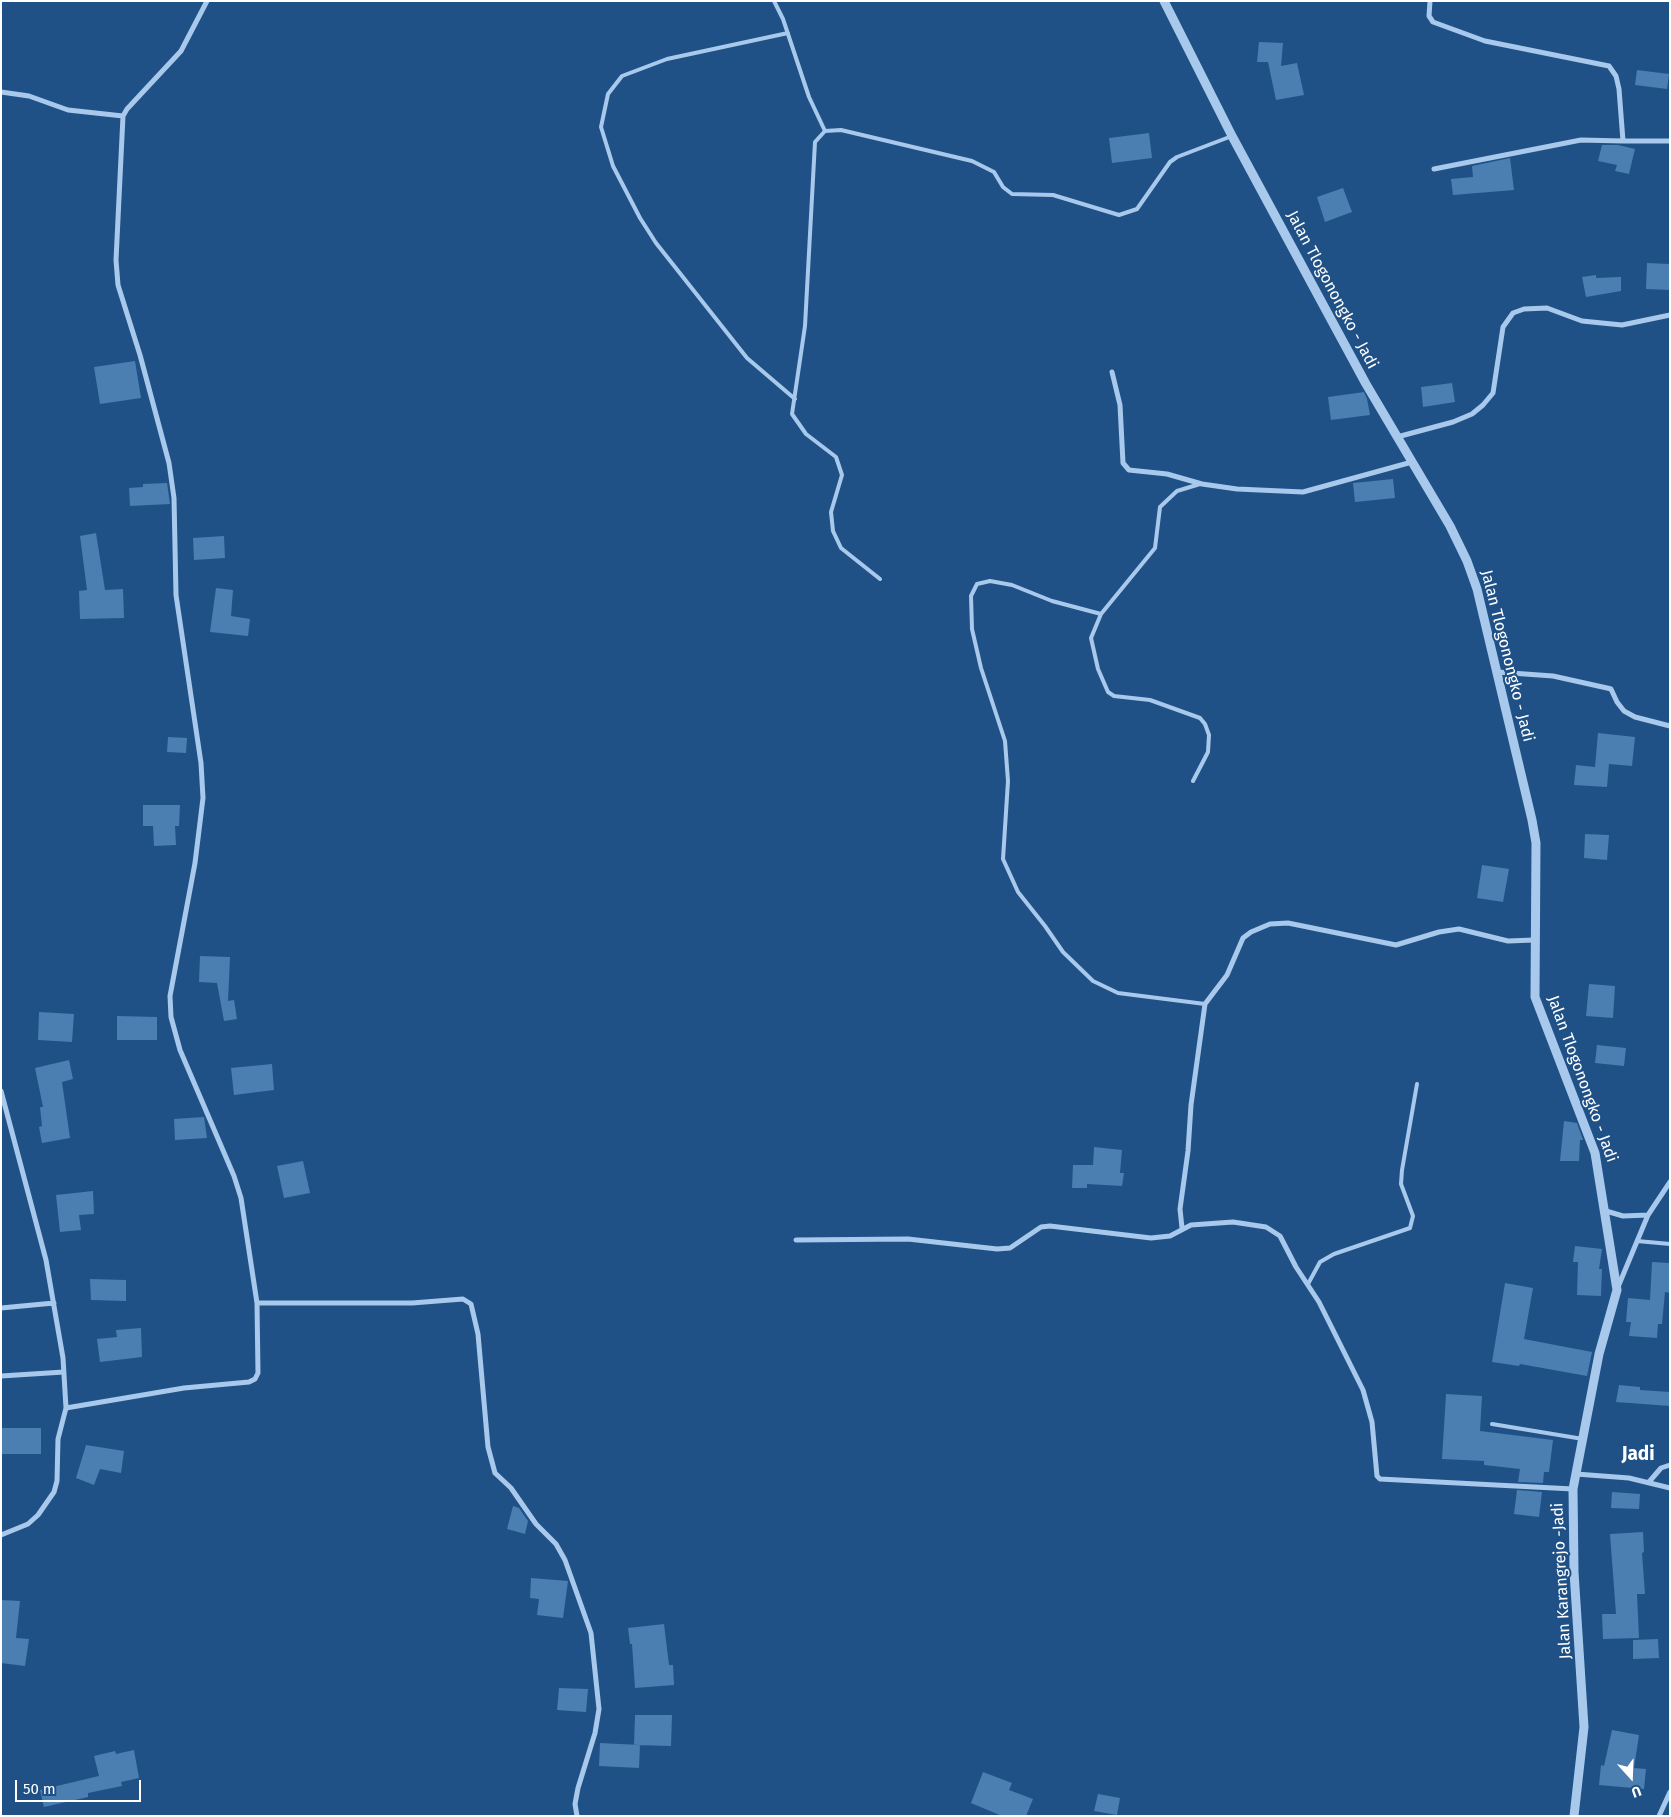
<!DOCTYPE html>
<style>
body{margin:0}
#map{position:relative;width:1671px;height:1817px;overflow:hidden;background:#1f5187;font-family:"Fira Sans",sans-serif}
canvas{display:block}
.frame{position:absolute;inset:0;border:2px solid #fff;pointer-events:none}
.north{position:absolute;left:1606px;top:1752px;width:50px;height:50px;-webkit-text-stroke:4px #1f5187;paint-order:stroke;rotate:160deg;font-size:14px;font-weight:700;line-height:20px;text-align:center;color:#fff}
.north::after{content:'';display:block;margin:auto;width:18px;height:22px;background:#fff;clip-path:polygon(50% 0,100% 100%,50% 72%,0 100%)}
.scale{position:absolute;left:15px;top:1780px;width:126px;height:22px;box-sizing:border-box;border:2px solid #fff;border-top:0;padding-left:6px;font-size:15px;line-height:18px;white-space:nowrap;color:#fff;-webkit-text-stroke:4px #1f5187;paint-order:stroke}
</style>
<div id="map">
<canvas width="1671" height="1817"></canvas>
<div class="frame"></div>
<div class="north">U</div>
<div class="scale">50 m</div>
</div>
<script>
const ctx = document.querySelector('canvas').getContext('2d');
ctx.lineJoin = 'round';
function fill(path, color) { ctx.fillStyle = color; ctx.fill(path, 'evenodd'); }
const toPath = rows => new Path2D(rows.map(r => 'M' + r).join(''));
function stroke(path, color, width, dash) { ctx.strokeStyle = color; ctx.lineWidth = width; ctx.lineCap = dash ? 'butt' : 'round'; ctx.setLineDash(dash || []); ctx.stroke(path); }
function label(font, color, halo, rows, align = 'center') {
  ctx.font = font + ' "Fira Sans",sans-serif'; ctx.lineWidth = 4; ctx.setLineDash([]); ctx.textBaseline = 'middle'; ctx.strokeStyle = halo; ctx.fillStyle = color; for (const [text, x, y, turn = 0] of rows) {
    ctx.save(); ctx.translate(x, y); ctx.rotate((+turn || 0) * Math.PI / 180); ctx.textAlign = isNaN(turn) ? turn : align; if (halo) ctx.strokeText(text, 0, 0); ctx.fillText(text, 0, 0); ctx.restore();
  }
}
fill(toPath([
 [1259,42,1283,43,1281,66,1297,63,1304,95,1276,100,1268,62,1257,62],
 [1637,70,1669,74,1667,89,1635,85],
 [1149,133,1152,158,1112,163,1109,138],
 [1602,145,1618,145,1635,149,1629,174,1615,171,1617,165,1598,161],
 [1510,158,1514,190,1453,195,1451,179,1473,177,1472,166],
 [1343,188,1352,212,1325,222,1317,197],
 [1647,263,1670,264,1670,290,1646,289],
 [1596,275,1596,278,1621,277,1621,291,1586,297,1582,277],
 [135,361,141,398,100,404,94,367],
 [1452,383,1455,402,1423,407,1421,387],
 [1364,392,1367,399,1370,415,1331,420,1328,397],
 [1393,479,1395,498,1355,502,1353,483],
 [167,483,170,504,130,506,129,488,143,487,143,484],
 [96,533,105,590,123,589,124,618,80,619,79,591,87,590,80,536],
 [224,536,225,558,194,560,193,538],
 [216,588,233,590,231,616,250,619,248,636,210,632],
 [1598,733,1635,737,1632,766,1609,764,1607,787,1574,785,1576,765,1595,767],
 [168,737,187,738,186,753,167,752],
 [143,805,180,805,179,826,175,826,176,845,154,846,153,826,143,826],
 [1585,834,1609,835,1607,860,1584,858],
 [1482,865,1509,869,1503,902,1477,898],
 [200,956,230,957,228,1001,234,1000,237,1019,224,1021,217,983,199,982],
 [1589,984,1615,986,1613,1018,1586,1016],
 [39,1012,74,1014,72,1042,38,1040],
 [117,1016,157,1017,157,1040,117,1040],
 [1597,1045,1626,1048,1624,1066,1595,1063],
 [69,1060,73,1079,62,1082,70,1138,42,1143,39,1127,42,1126,40,1107,43,1107,35,1068],
 [272,1064,274,1090,234,1095,231,1068],
 [204,1117,207,1138,175,1140,174,1119],
 [1564,1121,1577,1123,1583,1140,1580,1140,1579,1161,1560,1161],
 [1094,1147,1122,1150,1120,1173,1124,1173,1122,1186,1087,1184,1087,1188,1072,1188,1073,1165,1093,1165],
 [303,1161,310,1193,284,1198,277,1166],
 [93,1191,94,1214,79,1215,81,1230,60,1232,56,1195],
 [1575,1246,1602,1249,1599,1269,1602,1269,1601,1296,1577,1295,1578,1262,1573,1262],
 [1652,1262,1670,1263,1670,1293,1665,1292,1662,1324,1658,1324,1657,1338,1629,1336,1631,1322,1626,1322,1628,1298,1650,1300],
 [90,1279,126,1280,126,1301,91,1300],
 [1505,1283,1533,1288,1524,1339,1592,1352,1587,1376,1520,1364,1519,1366,1492,1362],
 [141,1328,142,1357,100,1362,97,1339,117,1337,116,1330],
 [1619,1385,1640,1387,1640,1390,1670,1392,1670,1406,1616,1402],
 [1446,1394,1482,1396,1480,1431,1553,1440,1549,1472,1544,1472,1543,1483,1518,1482,1520,1469,1484,1465,1484,1461,1442,1459],
 [1,1428,41,1428,41,1454,1,1454],
 [86,1445,124,1451,121,1473,100,1469,94,1485,76,1478],
 [1517,1490,1542,1492,1539,1517,1514,1514],
 [1612,1492,1640,1494,1639,1509,1611,1508],
 [513,1506,519,1508,528,1521,525,1534,507,1529],
 [1643,1532,1644,1552,1642,1553,1645,1594,1637,1594,1639,1638,1603,1639,1602,1614,1616,1614,1610,1534],
 [531,1578,568,1581,563,1618,537,1615,539,1599,530,1598],
 [1,1600,20,1601,16,1638,29,1639,25,1666,1,1663],
 [664,1624,669,1665,673,1665,674,1685,635,1688,632,1644,630,1644,628,1628],
 [1658,1639,1659,1658,1633,1659,1633,1640],
 [559,1688,588,1689,586,1712,557,1710],
 [635,1715,672,1715,671,1746,634,1745],
 [1612,1730,1639,1735,1634,1768,1646,1769,1644,1789,1599,1785,1601,1765,1604,1766],
 [600,1743,640,1745,639,1768,599,1766],
 [134,1750,139,1778,121,1782,122,1786,88,1793,88,1797,44,1807,40,1790,99,1776,94,1756,115,1751,116,1754],
 [983,1772,1012,1783,1009,1790,1033,1799,1026,1816,1002,1816,971,1803],
 [1098,1794,1120,1798,1117,1815,1094,1811]
]), '#4b7eb1');
stroke(toPath([
 [774,1,783,19,809,97,825,131],
 [788,33,667,59,622,76,608,94,601,127,613,166,640,218,656,243,747,358,795,399],
 [880,579,841,548,833,531,831,512,842,475,836,457,806,434,792,414,805,326,815,142,825,131,841,130,972,161,994,172,1003,187,1012,194,1053,195,1119,215,1137,209,1170,162,1177,157,1232,136],
 [1101,614,1052,601,1012,585,990,581,977,584,971,596,972,629,981,668,1005,741,1008,781,1003,859,1018,892,1045,926,1063,952,1093,981,1118,993,1205,1004],
 [1193,781,1208,752,1209,735,1205,724,1200,718,1150,700,1114,696,1108,692,1098,669,1091,638,1101,614,1155,548,1160,507,1177,491,1200,484],
 [1637,1241,1670,1244],
 [1308,1284,1320,1262,1334,1254,1410,1228,1413,1216,1401,1184,1402,1170,1417,1084],
 [1492,1424,1583,1439]
]), '#a8c9eb', 4);
stroke(toPath([
 [1430,1,1429,16,1433,22,1485,41,1609,66,1616,76,1619,89,1623,141,1670,141],
 [1,92,29,96,68,110,123,116],
 [1434,169,1581,140,1623,141],
 [1112,372,1120,405,1123,463,1129,470,1167,474,1202,484,1237,489,1303,492,1412,462],
 [1397,437,1453,422,1472,414,1483,405,1493,393,1503,327,1513,313,1524,309,1547,308,1582,321,1622,325,1670,315],
 [1497,672,1553,676,1607,688,1611,689,1617,702,1624,711,1635,717,1670,726],
 [1,1091,46,1260,63,1358,66,1408],
 [1606,1211,1623,1216,1648,1215],
 [1182,1228,1180,1209,1188,1151,1191,1105,1205,1004,1227,975,1243,938,1251,932,1270,924,1288,923,1396,945,1439,932,1459,929,1508,941,1534,940],
 [796,1240,908,1239,997,1249,1010,1248,1041,1227,1050,1226,1151,1238,1170,1236,1191,1225,1233,1222,1266,1227,1280,1236,1296,1267,1319,1302,1363,1390,1372,1422,1377,1476,1380,1479,1573,1489],
 [1618,1287,1648,1215,1670,1182],
 [257,1303,412,1303,463,1299,471,1304,478,1334,488,1447,495,1473,511,1488,536,1524,556,1544,565,1560,591,1633,599,1709,595,1733,578,1788,575,1804,577,1816],
 [1,1308,54,1303],
 [1,1376,64,1372],
 [1576,1474,1629,1478,1670,1488],
 [1649,1482,1661,1468,1670,1465],
 [1,1535,28,1524,38,1515,54,1492,57,1481,58,1439,66,1408,184,1388,249,1382,255,1379,258,1373,257,1303,241,1198,234,1176,180,1050,171,1017,170,996,195,863,203,798,201,763,176,595,174,498,169,463,140,355,118,285,116,260,123,116,127,109,181,51,207,1],
 [1659,1816,1670,1792]
]), '#a8c9eb', 5);
stroke(toPath([
 [1164,1,1232,136,1327,312,1366,384,1450,526,1467,561,1477,589,1532,820,1536,843,1535,997,1595,1153,1617,1290,1599,1354,1573,1489,1574,1572,1584,1727,1574,1816]
]), '#a8c9eb', 9);
label('16px', '#fff', '#1f5187', [
 ["Jalan Tlogonongko - Jadi",1332,290,62],
 ["Jalan Tlogonongko - Jadi",1507,656,76],
 ["Jalan Tlogonongko - Jadi",1582,1079,70],
 ["Jalan Karangrejo -Jadi",1562,1581,-93]
]);
label('bold 19px', '#fff', '#1f5187', [
 ["Jadi",1638,1455]
]);
</script>
